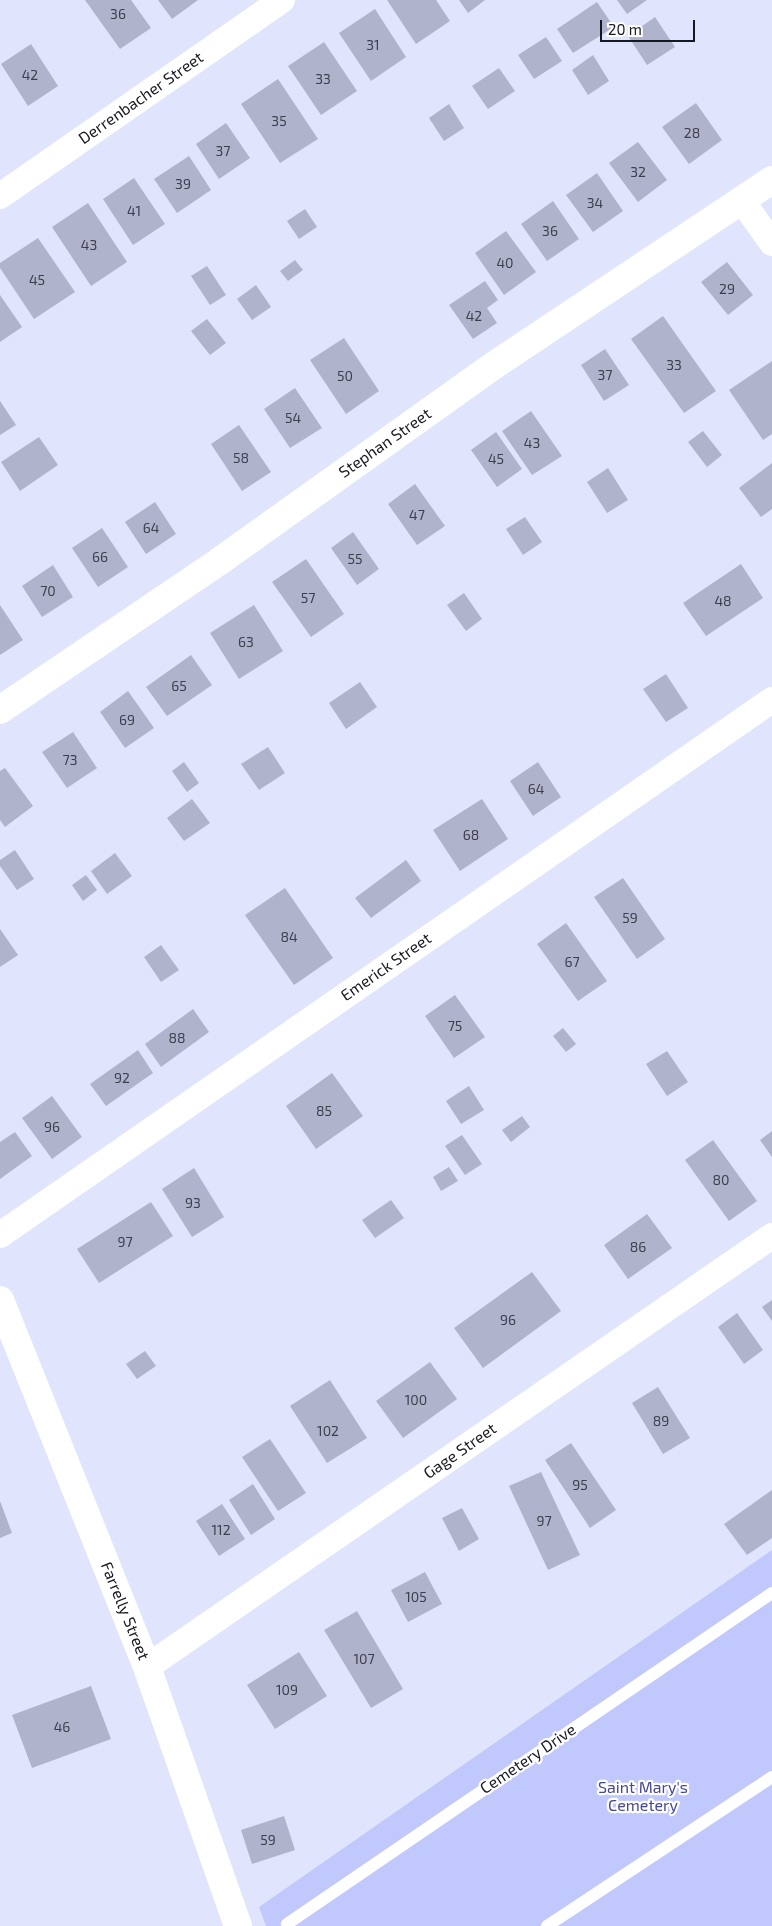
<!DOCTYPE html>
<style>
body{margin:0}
#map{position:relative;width:772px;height:1926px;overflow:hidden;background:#e0e4fd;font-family:"Exo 2",sans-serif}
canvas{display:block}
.scale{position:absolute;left:600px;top:20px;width:95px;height:22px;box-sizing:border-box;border:2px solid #171821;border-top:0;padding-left:6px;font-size:15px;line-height:18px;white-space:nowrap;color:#171821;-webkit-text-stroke:4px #fff;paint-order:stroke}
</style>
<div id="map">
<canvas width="772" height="1926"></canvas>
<div class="scale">20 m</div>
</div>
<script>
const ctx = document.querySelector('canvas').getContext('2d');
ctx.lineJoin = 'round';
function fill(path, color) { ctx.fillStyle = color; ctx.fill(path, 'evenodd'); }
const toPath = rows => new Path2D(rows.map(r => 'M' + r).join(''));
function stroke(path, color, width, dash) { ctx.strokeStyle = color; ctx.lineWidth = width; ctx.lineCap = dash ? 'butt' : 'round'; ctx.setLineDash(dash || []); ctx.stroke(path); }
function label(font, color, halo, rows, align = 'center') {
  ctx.font = font + ' "Exo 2",sans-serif'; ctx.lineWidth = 4.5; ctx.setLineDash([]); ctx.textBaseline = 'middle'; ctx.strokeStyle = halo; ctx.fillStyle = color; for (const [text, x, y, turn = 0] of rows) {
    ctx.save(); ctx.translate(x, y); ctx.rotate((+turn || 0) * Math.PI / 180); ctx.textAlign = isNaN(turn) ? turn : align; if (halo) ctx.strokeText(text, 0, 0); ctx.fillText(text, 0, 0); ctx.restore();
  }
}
fill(toPath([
 [772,1550,772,1926,266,1926,259,1907]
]), '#c1c8fc');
fill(toPath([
 [85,0,131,0,151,28,120,49],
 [158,0,198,0,172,19],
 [387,0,436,0,450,21,416,44],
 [459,0,485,0,468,13],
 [617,0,647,0,627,14],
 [597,2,614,27,573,53,557,29],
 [375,9,406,57,371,81,339,33],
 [655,17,675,47,647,65,628,36],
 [546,37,562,61,534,79,518,55],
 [324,42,357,91,321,115,288,66],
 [31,44,58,86,28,106,1,64],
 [593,55,609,81,588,95,572,70],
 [499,68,515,91,488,109,472,86],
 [278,79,318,139,280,163,241,104],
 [696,103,722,140,689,164,662,127],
 [449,104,464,128,444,141,429,118],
 [226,123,250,158,219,179,196,144],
 [638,142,667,180,638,202,609,163],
 [189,156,211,190,177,213,154,179],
 [597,173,623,211,593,232,566,195],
 [134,178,165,224,133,245,103,199],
 [553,201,579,239,547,261,521,224],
 [88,203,127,262,91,286,52,227],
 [305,209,317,227,299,239,287,221],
 [506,231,536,272,504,295,475,253],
 [38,238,75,292,34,319,0,268,0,263],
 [295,260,303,270,288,281,280,271],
 [727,262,753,295,728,315,701,282],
 [207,266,226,295,210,305,191,276],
 [485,281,498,300,487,308,497,323,473,339,449,305],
 [256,285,271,307,252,320,237,299],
 [0,295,22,327,0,342],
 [663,316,716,391,684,413,631,339],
 [207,319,226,343,210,355,191,331],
 [344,338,379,391,346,414,310,360],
 [605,349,629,385,604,401,581,365],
 [772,361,772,434,763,440,729,390],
 [295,388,322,428,290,448,264,409],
 [0,401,16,425,0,435],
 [531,411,562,456,532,475,502,431],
 [239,425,271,472,242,491,211,444],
 [703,431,722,455,707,467,688,442],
 [496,432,522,469,497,487,471,450],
 [39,437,58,465,20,491,1,462],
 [772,463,772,509,761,517,739,488],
 [608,468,628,500,607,513,587,482],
 [415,484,445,526,417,545,388,504],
 [155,502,176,534,146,554,125,522],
 [525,517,542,542,523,555,506,529],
 [102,528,128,567,98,587,72,548],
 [353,532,379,569,357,585,331,548],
 [306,559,344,614,311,637,272,582],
 [741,564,763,598,706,636,683,603],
 [53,565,73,597,42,617,22,586],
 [464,593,482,619,466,631,447,605],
 [0,605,23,640,0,655],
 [254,605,283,651,239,679,210,633],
 [191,655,212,685,167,716,146,687],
 [666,674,688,708,666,722,643,689],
 [360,682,377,707,346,729,329,703],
 [128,691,154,728,125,748,100,712],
 [73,732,97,768,67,788,42,752],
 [268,747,285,773,259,790,241,764],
 [184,762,199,783,187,792,172,771],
 [538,762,561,797,533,816,510,781],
 [5,768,33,806,5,827,0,820,0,771],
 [192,799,210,823,184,841,167,818],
 [482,799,508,839,460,871,433,830],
 [15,850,34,879,17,890,0,866,0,860],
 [115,853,132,876,107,894,91,871],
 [406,860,421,881,371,918,355,898],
 [86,875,97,890,83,901,72,885],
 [623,878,665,939,637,959,594,897],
 [285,888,333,958,294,985,245,915],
 [566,923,607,981,578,1001,537,944],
 [0,929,18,955,0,967],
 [161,945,179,970,161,982,144,957],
 [455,995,485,1037,454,1058,425,1016],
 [193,1009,209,1032,161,1067,145,1044],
 [563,1028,576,1044,566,1052,553,1036],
 [138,1050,153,1073,106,1106,90,1084],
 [667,1051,688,1082,667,1096,646,1064],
 [332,1073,363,1116,316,1149,286,1106],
 [469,1086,484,1110,461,1124,446,1101],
 [52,1096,82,1137,52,1159,22,1118],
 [522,1116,530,1127,511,1142,502,1130],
 [772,1131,772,1157,760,1140],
 [15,1132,32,1156,0,1179,0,1142],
 [462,1135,482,1164,465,1175,445,1146],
 [713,1140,757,1201,729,1221,685,1160],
 [449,1167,458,1181,441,1191,433,1177],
 [194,1168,224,1217,192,1237,162,1189],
 [391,1200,404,1218,375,1238,362,1220],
 [151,1202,173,1236,99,1283,77,1249],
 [647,1214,672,1248,628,1279,604,1245],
 [532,1272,561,1311,483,1368,454,1328],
 [772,1300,772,1321,762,1307],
 [737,1313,763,1350,744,1364,718,1327],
 [145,1351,156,1366,137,1379,126,1364],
 [430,1362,457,1399,403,1438,376,1401],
 [330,1380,367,1438,327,1463,290,1406],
 [658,1387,690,1438,663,1454,632,1403],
 [270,1439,306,1493,278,1511,242,1457],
 [571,1443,616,1510,590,1528,545,1460],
 [541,1472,580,1555,548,1570,509,1486],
 [253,1484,275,1519,251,1535,229,1500],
 [772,1490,772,1538,747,1555,724,1524],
 [0,1501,12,1533,0,1538],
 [222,1504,245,1539,219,1556,196,1521],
 [462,1508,479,1539,459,1551,442,1518],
 [425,1572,442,1604,408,1622,391,1590],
 [357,1611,403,1689,371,1708,324,1630],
 [299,1652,327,1696,275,1729,247,1685],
 [91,1686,111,1739,32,1768,12,1715],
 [284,1816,295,1850,252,1864,241,1830]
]), '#b0b3cc');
stroke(toPath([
 [288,1926,287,1924,772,1593],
 [547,1926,772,1777]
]), '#fff', 12);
stroke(toPath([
 [0,196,282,0],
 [742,201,772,243],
 [0,1235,772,700],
 [147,1667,772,1236]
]), '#fff', 26);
stroke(toPath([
 [0,710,217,563,493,366,772,180],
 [0,1300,147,1667,238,1926]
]), '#fff', 28);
label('14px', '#3d3f4c', null, [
 ["36",118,14],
 ["31",373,45],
 ["42",30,75],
 ["33",323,79],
 ["35",279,121],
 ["28",692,133],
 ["37",223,151],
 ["32",638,172],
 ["39",183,184],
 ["34",595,203],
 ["41",134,211],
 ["36",550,231],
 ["43",89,245],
 ["40",505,263],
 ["45",37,280],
 ["29",727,289],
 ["42",474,316],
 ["33",674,365],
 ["37",605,375],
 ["50",345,376],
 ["54",293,418],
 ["43",532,443],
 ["58",241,458],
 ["45",496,459],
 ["47",417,515],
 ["64",151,528],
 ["66",100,557],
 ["55",355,559],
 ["70",48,591],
 ["57",308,598],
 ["48",723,601],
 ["63",246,642],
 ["65",179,686],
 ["69",127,720],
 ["73",70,760],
 ["64",536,789],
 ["68",471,835],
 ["59",630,918],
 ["84",289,937],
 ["67",572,962],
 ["75",455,1026],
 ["88",177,1038],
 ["92",122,1078],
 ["85",324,1111],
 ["96",52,1127],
 ["80",721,1180],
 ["93",193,1203],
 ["97",125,1242],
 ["86",638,1247],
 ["96",508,1320],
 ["100",416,1400],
 ["89",661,1421],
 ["102",328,1431],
 ["95",580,1485],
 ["97",544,1521],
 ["112",221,1530],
 ["105",416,1597],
 ["107",364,1659],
 ["109",287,1690],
 ["46",62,1727],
 ["59",268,1840]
]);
label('16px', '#171821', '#fff', [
 ["Derrenbacher Street",141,98,-35],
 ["Stephan Street",385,443,-35],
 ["Emerick Street",386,967,-35],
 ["Gage Street",460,1451,-35],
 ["Farrelly Street",125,1611,68],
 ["Cemetery Drive",528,1759,-34]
]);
label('16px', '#464890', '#fff', [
 ["Saint Mary's",643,1788],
 ["Cemetery",643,1806]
]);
</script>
